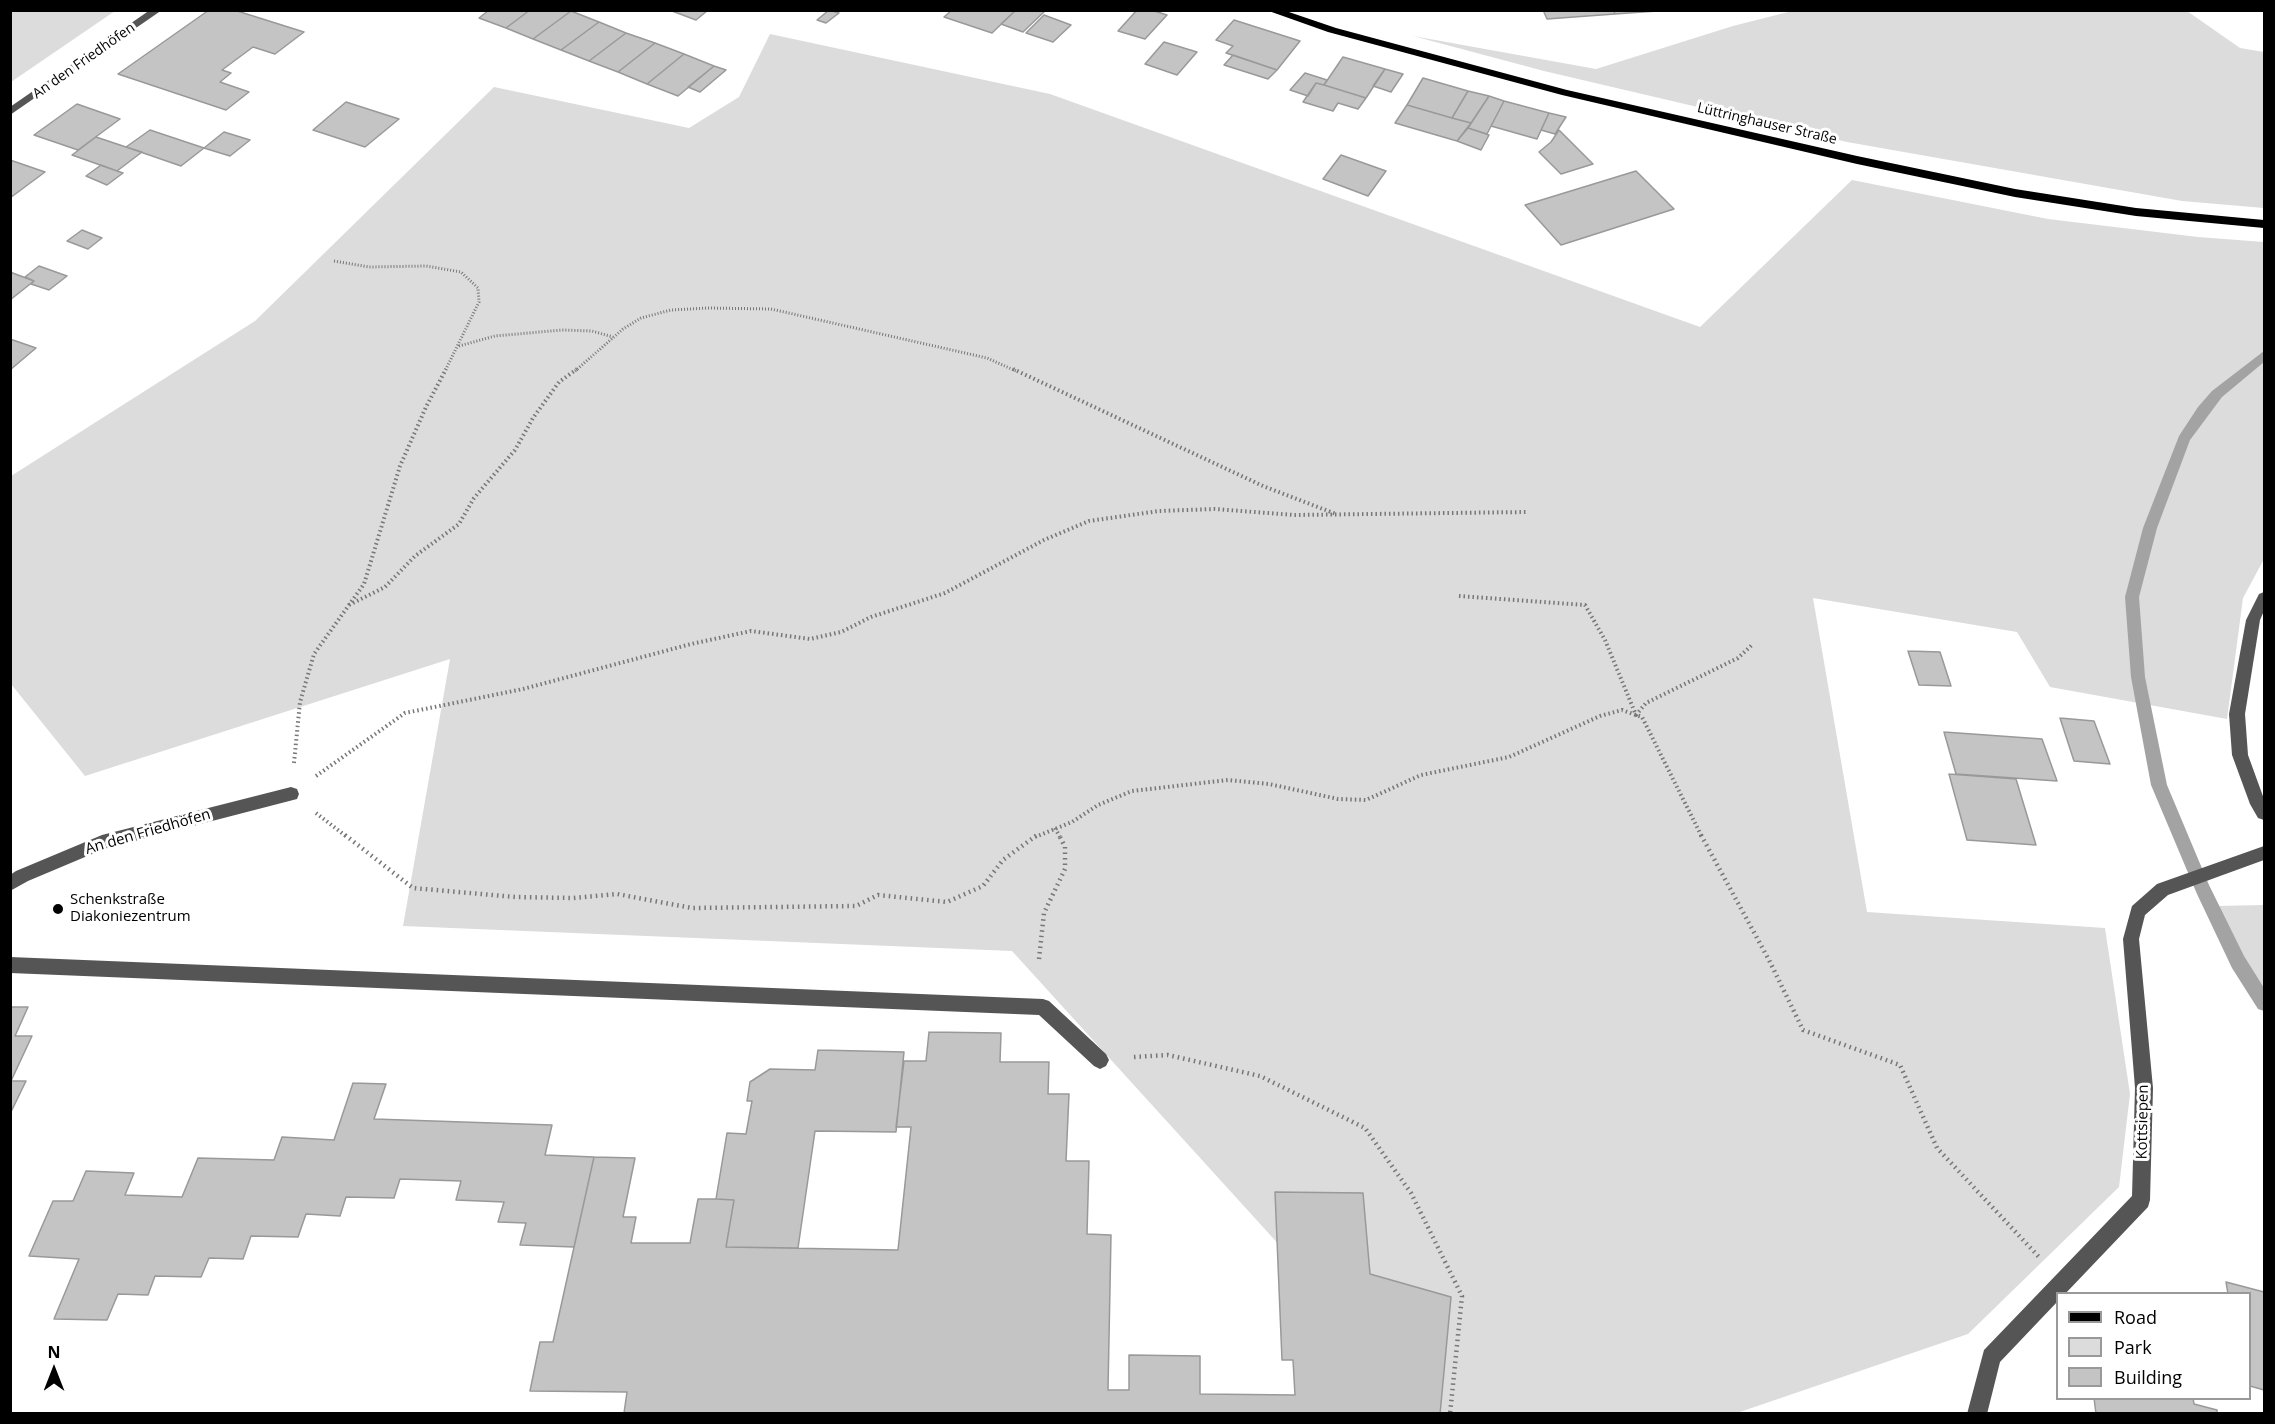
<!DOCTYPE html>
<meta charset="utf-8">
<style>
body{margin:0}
#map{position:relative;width:2275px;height:1424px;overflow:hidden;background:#fff;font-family:"Open Sans",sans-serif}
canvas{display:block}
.frame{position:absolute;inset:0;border:12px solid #000;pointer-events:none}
.legend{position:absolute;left:2056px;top:1292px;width:195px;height:108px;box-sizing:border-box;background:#fff;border:2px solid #999;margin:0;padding:8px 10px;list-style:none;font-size:18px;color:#000}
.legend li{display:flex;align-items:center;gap:12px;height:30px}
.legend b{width:30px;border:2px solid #999}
.north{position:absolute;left:24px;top:1340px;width:60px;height:60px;-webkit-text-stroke:4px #fff;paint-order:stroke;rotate:0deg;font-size:16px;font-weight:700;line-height:24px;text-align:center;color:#000}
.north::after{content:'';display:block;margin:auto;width:21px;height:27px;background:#000;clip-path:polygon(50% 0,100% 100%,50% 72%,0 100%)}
</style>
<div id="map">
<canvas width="2275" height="1424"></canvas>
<div class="frame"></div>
<ul class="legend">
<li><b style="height:8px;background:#000"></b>Road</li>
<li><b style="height:16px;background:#dcdcdc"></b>Park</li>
<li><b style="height:16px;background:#c4c4c4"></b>Building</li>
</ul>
<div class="north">N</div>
</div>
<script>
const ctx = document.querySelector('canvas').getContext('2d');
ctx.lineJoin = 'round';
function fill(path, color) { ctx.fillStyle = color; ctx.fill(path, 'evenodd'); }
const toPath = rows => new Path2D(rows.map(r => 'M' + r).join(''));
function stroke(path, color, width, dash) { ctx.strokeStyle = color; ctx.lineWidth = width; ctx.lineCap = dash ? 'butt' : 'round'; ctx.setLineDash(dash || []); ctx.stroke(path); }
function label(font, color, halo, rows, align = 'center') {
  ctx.font = font + ' "Open Sans",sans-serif'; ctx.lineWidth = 6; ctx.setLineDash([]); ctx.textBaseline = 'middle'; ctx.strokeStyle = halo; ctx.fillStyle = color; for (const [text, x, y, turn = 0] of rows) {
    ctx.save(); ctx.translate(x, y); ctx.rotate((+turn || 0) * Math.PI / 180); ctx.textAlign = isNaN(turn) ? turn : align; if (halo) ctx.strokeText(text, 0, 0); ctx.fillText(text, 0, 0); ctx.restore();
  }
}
fill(toPath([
 [11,10,115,10,115,11,11,82],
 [1796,10,2187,11,2240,48,2264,52,2264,208,2182,201,1847,142,1544,71,1413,36,1596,69,1733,26],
 [770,34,1050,94,1700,327,1852,180,2048,219,2198,237,2264,242,2264,559,2243,598,2227,719,2050,687,2017,632,1813,598,1867,912,2105,928,2130,1094,2119,1187,1968,1334,1737,1413,1432,1413,1012,951,403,926,450,659,85,776,11,684,11,476,255,321,494,87,689,128,739,97],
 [2264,905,2264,994,2240,954,2216,906]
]), '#dcdcdc');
fill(toPath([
 [2264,351,2264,362,2222,397,2190,440,2157,528,2139,597,2145,677,2167,785,2209,885,2244,956,2264,988,2264,1011,2258,1009,2232,968,2197,894,2151,785,2131,677,2125,597,2143,528,2179,436,2198,407,2212,391,2264,351]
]), '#a3a3a3');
const building = toPath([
 [209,10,234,10,304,32,275,54,253,47,222,70,231,73,220,82,249,92,226,110,118,74,209,10],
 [489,10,530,10,506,28,479,18,489,10],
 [530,10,568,10,571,11,533,39,506,28,530,10],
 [705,10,707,11,696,20,672,11,705,10],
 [829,10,839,13,826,23,817,20,829,10],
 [952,10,1016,10,992,33,944,17,952,10],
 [1016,10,1046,10,1023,32,1001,24,1016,10],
 [1137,10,1151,10,1167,15,1145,39,1118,31,1137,10],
 [1543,10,1613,10,1615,14,1547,19,1543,10],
 [1613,10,1671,10,1615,14,1613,10],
 [571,11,599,22,561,50,533,39,571,11],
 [1044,15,1071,25,1053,42,1026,33,1044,15],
 [1234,20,1300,41,1277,70,1226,53,1233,46,1216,40,1234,20],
 [599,22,626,33,589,61,561,50,599,22],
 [626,33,655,43,618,72,589,61,626,33],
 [1164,42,1197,52,1177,75,1145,64,1164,42],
 [655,43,684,54,647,84,618,72,655,43],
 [684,54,714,66,678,96,647,84,684,54],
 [1233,55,1277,70,1268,79,1224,65,1233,55],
 [1343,57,1385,69,1366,98,1324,85,1343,57],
 [714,66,726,70,700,92,688,87,714,66],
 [1385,69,1403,74,1391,92,1373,86,1385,69],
 [1305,73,1327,80,1324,85,1316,83,1308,96,1290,90,1305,73],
 [1423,78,1468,91,1452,118,1407,105,1423,78],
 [1316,83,1324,85,1366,98,1358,109,1338,103,1333,111,1303,102,1316,83],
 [1468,91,1489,96,1471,123,1452,118,1468,91],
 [1489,96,1504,101,1487,134,1468,128,1489,96],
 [1504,101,1549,113,1537,139,1491,126,1504,101],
 [346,102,399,119,365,147,313,130,346,102],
 [77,104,120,119,78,150,34,135,77,104],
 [1407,105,1452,118,1471,123,1457,141,1395,123,1407,105],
 [1549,113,1566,117,1555,134,1541,130,1549,113],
 [1468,128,1489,135,1481,150,1457,141,1468,128],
 [150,130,204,148,181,166,126,147,150,130],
 [1559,130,1593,164,1561,174,1539,152,1551,142,1559,130],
 [224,132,250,140,230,156,204,148,224,132],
 [96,137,126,147,142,152,117,171,72,155,96,137],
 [1341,155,1386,171,1368,196,1323,179,1341,155],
 [10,160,45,172,10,198,10,160],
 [101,165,117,171,123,173,107,185,86,176,101,165],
 [1636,171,1674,209,1561,245,1525,205,1636,171],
 [82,230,102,238,88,249,67,241,82,230],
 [39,266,67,276,49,290,31,284,34,281,25,277,39,266],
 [10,272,34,281,10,300,10,272],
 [10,339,36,348,10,370,10,339],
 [1908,651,1940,652,1951,686,1919,685,1908,651],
 [2060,718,2094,721,2110,764,2074,761,2060,718],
 [1944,732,2042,739,2057,781,1956,774,1944,732],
 [1949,774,2016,779,2036,845,1967,840,1949,774],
 [10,1007,28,1007,15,1036,32,1036,11,1081,26,1081,10,1114,10,1007],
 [929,1032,1001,1033,1000,1062,1049,1062,1048,1094,1069,1094,1066,1161,1089,1161,1087,1234,1111,1235,1108,1390,1129,1390,1129,1355,1200,1356,1200,1394,1295,1395,1293,1360,1282,1360,1275,1192,1363,1193,1370,1274,1451,1297,1440,1414,624,1413,627,1392,530,1391,540,1342,553,1342,594,1157,635,1158,623,1217,636,1217,631,1243,690,1243,698,1199,716,1199,734,1200,726,1247,898,1250,911,1127,896,1127,904,1061,926,1061,929,1032],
 [818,1050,904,1052,896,1132,815,1131,798,1248,726,1247,734,1200,716,1199,727,1133,746,1134,752,1101,747,1101,750,1082,770,1069,815,1070,818,1050],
 [353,1083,386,1084,374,1119,552,1125,545,1155,594,1157,574,1247,520,1245,526,1223,498,1222,504,1202,456,1200,461,1181,400,1179,394,1198,346,1197,340,1216,306,1214,298,1237,251,1236,243,1259,209,1258,201,1277,155,1276,148,1295,118,1294,107,1320,54,1319,79,1259,29,1256,53,1201,73,1201,86,1171,134,1173,125,1195,182,1197,198,1158,274,1160,282,1137,334,1140,353,1083],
 [2226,1282,2264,1292,2264,1390,2250,1386,2250,1294,2228,1294,2226,1282],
 [2094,1398,2193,1398,2194,1404,2217,1410,2217,1414,2096,1414,2094,1398]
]);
fill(building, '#c4c4c4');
stroke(building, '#999', 1.5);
stroke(toPath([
 [334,261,369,267,426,266,461,272,478,288,479,302,445,371],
 [459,346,495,336,562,330,592,331,613,337],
 [575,371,623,329,641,318,671,310,708,308,771,309,987,358,1016,371]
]), '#777', 3, [1, 2]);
stroke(toPath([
 [1013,369,1263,486,1336,514],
 [1459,596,1585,605,1605,640,1636,715,1646,703,1738,658,1753,644],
 [349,605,385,587,415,556,459,524,474,498,515,450,533,418,559,382,577,369],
 [294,763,300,702,314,654,364,584,400,466,426,407,446,369],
 [316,776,405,713,523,689,691,644,751,631,810,639,841,632,871,617,945,593,1044,540,1089,521,1159,511,1215,509,1294,515,1527,512],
 [316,813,347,837],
 [1055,828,1060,837],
 [1035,837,1072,822,1098,805,1132,791,1228,780,1269,784,1338,799,1366,800,1421,775,1509,757,1600,716,1622,710,1642,717,1702,837]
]), '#777', 4, [1.5, 3]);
stroke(toPath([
 [345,835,413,888,515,897,573,898,617,894,692,908,856,906,878,895,947,902,983,886,1003,860,1037,835],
 [1701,835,1769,960,1803,1030,1900,1065,1937,1148,2039,1257],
 [1039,959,1044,913,1065,869,1065,847,1059,835],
 [1134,1057,1168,1055,1260,1076,1365,1128,1411,1193,1462,1296,1450,1414]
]), '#777', 4.5, [1.5, 4]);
fill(toPath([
 [150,10,162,10,10,115,10,107,150,10],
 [2264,592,2264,611,2260,620,2245,714,2248,755,2264,799,2264,820,2258,818,2250,804,2232,755,2229,714,2246,620,2259,594,2264,592],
 [291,787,297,789,299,794,297,799,104,849,28,881,10,891,10,875,16,871,102,835,291,787],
 [2264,846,2264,860,2168,895,2145,915,2139,939,2153,1088,2150,1200,2148,1207,2065,1294,2058,1294,2058,1301,2000,1362,1987,1414,1967,1414,1984,1350,2132,1196,2135,1088,2123,939,2132,906,2157,884,2264,846],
 [10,957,1043,999,1049,1001,1106,1054,1109,1060,1106,1066,1100,1069,1094,1066,1039,1015,10,973,10,957]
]), '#555');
fill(toPath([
 [1266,10,1283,10,1336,28,1567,90,1857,156,2015,189,2136,208,2264,220,2264,228,2136,216,2015,197,1857,164,1562,95,1328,32,1266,10]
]), '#000');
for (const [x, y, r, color] of [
 [58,909,6,"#000"]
]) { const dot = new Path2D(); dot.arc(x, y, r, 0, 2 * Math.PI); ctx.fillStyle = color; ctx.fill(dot); stroke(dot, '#fff', 2); }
label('14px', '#000', '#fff', [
 ["An den Friedhöfen",84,61,-35],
 ["Lüttringhauser Straße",1767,124,13]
]);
label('15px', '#000', '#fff', [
 ["An den Friedhöfen",148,832,-16],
 ["Kottsiepen",2143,1122,-89]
]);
label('15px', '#000', '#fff', [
 ["Schenkstraße",70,900],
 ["Diakoniezentrum",70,917]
], 'left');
</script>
